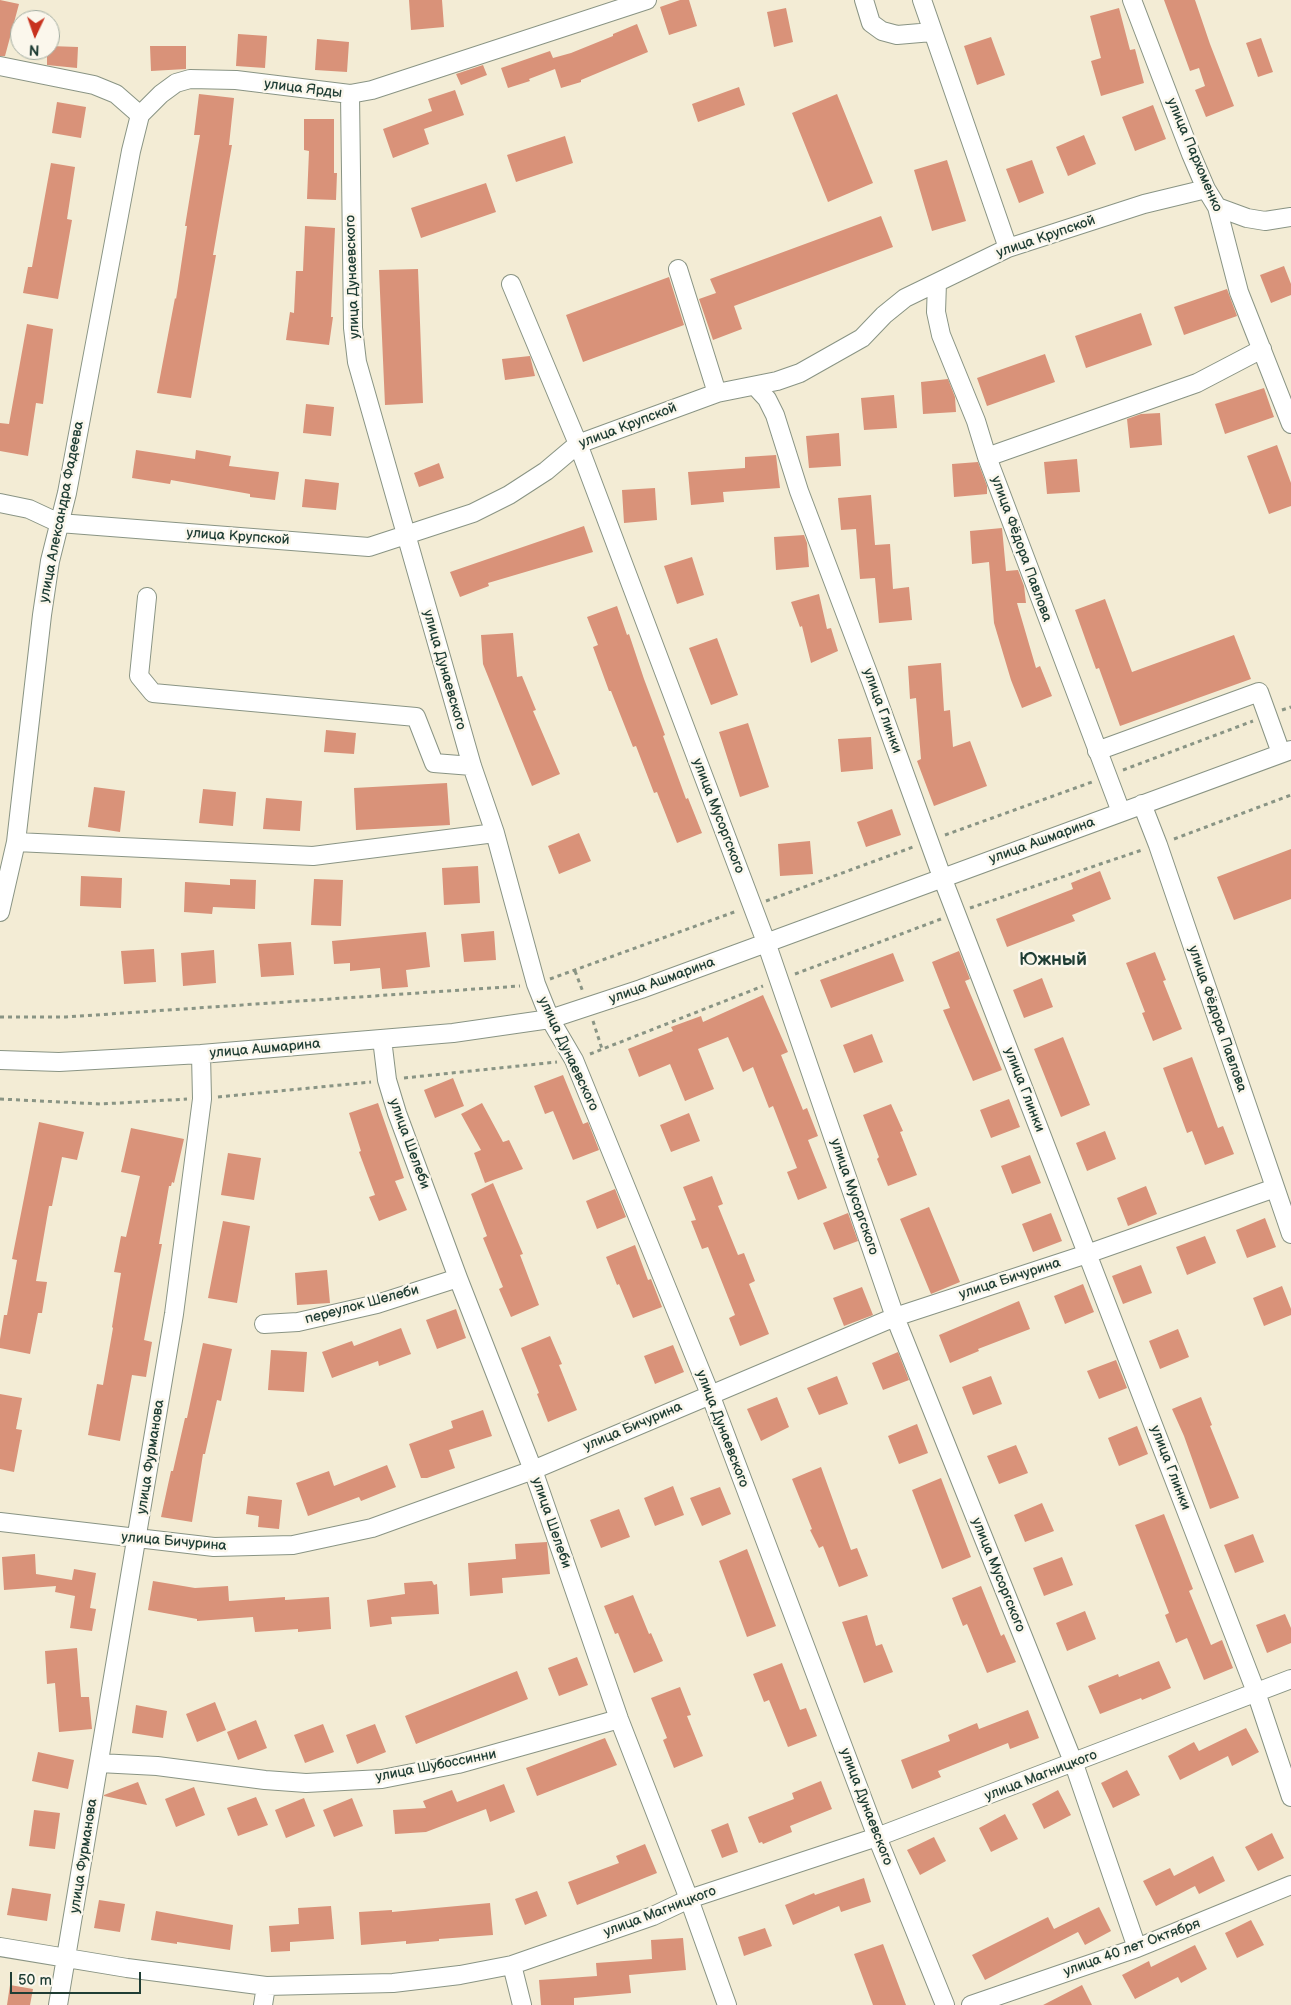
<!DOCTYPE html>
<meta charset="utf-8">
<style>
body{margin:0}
#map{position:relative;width:1291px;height:2005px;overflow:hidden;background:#f3ecd5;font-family:"Balsamiq Sans",sans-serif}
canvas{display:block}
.north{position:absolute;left:10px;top:10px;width:50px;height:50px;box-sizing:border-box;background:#fbf7ec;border:1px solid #a3ada2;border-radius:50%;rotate:183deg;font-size:14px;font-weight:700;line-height:20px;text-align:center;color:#1f3d34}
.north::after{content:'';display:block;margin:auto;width:18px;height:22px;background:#c8321e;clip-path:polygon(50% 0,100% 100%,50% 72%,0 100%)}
.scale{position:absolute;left:10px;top:1972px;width:131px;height:22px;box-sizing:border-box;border:2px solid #1f3d34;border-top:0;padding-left:6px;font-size:15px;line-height:18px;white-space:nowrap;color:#1f3d34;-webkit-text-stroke:4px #fbf7ec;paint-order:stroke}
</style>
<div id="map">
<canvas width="1291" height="2005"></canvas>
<div class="north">N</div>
<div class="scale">50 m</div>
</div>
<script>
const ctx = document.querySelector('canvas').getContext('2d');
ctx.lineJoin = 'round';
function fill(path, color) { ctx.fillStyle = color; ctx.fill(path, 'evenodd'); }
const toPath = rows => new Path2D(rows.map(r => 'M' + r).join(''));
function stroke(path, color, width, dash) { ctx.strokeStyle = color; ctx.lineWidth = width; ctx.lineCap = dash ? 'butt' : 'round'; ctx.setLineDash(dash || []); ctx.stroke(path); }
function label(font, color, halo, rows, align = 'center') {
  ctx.font = font + ' "Balsamiq Sans",sans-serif'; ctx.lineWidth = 5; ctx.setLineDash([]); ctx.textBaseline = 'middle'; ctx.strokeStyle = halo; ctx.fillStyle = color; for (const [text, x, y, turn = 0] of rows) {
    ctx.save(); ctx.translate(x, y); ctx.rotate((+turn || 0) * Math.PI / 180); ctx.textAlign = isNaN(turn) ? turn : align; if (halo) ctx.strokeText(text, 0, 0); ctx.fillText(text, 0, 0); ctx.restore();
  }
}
fill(toPath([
 [0,0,19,4,5,56,0,56],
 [409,0,442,0,444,27,411,30],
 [680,0,689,0,697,26,669,35,660,7],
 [1164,0,1195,0,1210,44,1234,106,1206,117,1195,90,1205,86,1199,68,1190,71],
 [786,8,793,42,774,47,767,12],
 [1119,8,1130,50,1135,49,1144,83,1101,96,1091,61,1101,58,1090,16],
 [637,24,648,52,581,80,581,82,561,88,555,69,529,79,530,81,508,88,501,68,550,51,553,58,571,53,613,36,613,34],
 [238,34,267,36,265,68,236,66],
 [991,37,1005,75,977,85,964,46],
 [1261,38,1273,72,1258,77,1246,43],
 [317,39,349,42,347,72,315,70],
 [50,46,78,47,77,68,47,65,47,50,50,50],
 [150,46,186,46,186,69,151,71],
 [483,65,487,75,461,85,456,74],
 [739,87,745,105,698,122,692,104],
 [455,90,464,115,424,129,429,144,393,158,383,129,432,111,428,99],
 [199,94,234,98,229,145,232,145,213,255,216,255,191,398,157,393,175,298,176,299,187,226,185,226,200,135,194,135],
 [837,94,873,183,828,202,792,113],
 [57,102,86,107,81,138,52,133],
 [1153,105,1166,139,1135,151,1122,117],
 [304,119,334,119,334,173,337,173,336,200,307,199,309,151,304,150],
 [1084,135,1096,164,1068,176,1056,147],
 [565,136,573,163,516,182,507,155],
 [947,160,966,221,932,231,914,170],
 [1032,160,1044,193,1019,203,1006,169],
 [51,163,75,167,67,219,72,220,58,299,23,293,28,267,32,267],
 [486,183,496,212,421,238,411,208],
 [881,216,893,247,734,306,742,329,713,340,699,299,716,293,710,279],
 [305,226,335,228,331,317,333,317,329,345,286,340,290,312,294,313,296,271,303,271],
 [1284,266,1291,284,1291,295,1271,303,1260,275],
 [418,269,423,403,385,405,379,270],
 [669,277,684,325,583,362,566,315],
 [1227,289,1237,316,1184,335,1174,307],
 [1141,313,1152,345,1086,368,1075,336],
 [27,324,53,329,43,404,36,403,28,456,0,451,0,423,9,424],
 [1045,354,1055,382,987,406,977,378],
 [530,356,535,376,505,380,502,359],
 [948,379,955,397,956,412,923,414,921,382],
 [1264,388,1274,417,1225,434,1215,404],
 [894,395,897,428,864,430,861,398],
 [306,404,334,407,331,436,303,433],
 [1160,413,1162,445,1130,448,1127,419,1141,414],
 [839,433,841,466,809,468,806,436],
 [1277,445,1291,483,1291,506,1269,514,1247,456],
 [136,450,195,459,196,450,231,456,229,466,279,472,275,500,250,497,250,494,171,480,170,484,132,478],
 [776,455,780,488,723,492,724,502,691,505,688,472,745,468,745,457],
 [1077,459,1080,492,1047,494,1044,462],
 [978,462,987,486,987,494,954,497,952,464],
 [439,463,444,478,419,487,414,473],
 [305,479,339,483,336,510,302,507],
 [655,488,657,520,624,523,622,490],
 [871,495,875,545,890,544,893,589,909,587,912,620,879,623,875,578,860,579,856,529,841,530,838,498],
 [584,526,593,552,488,583,489,586,460,597,450,572],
 [1002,528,1006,571,1018,570,1024,586,1026,603,1017,603,1036,668,1040,666,1052,696,1022,708,1011,680,994,623,989,562,972,564,970,531],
 [804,535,807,543,809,567,776,570,774,537],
 [692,557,704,595,677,604,664,566],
 [819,594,827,629,831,628,838,651,811,663,802,626,800,627,791,602],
 [1105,599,1132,672,1234,635,1251,679,1120,726,1099,668,1096,669,1075,610],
 [617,606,627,635,629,634,644,679,665,735,663,736,686,799,688,798,702,833,677,843,657,792,654,793,636,746,633,747,611,691,609,691,593,647,598,645,587,617],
 [513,633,517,677,522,676,536,710,533,711,560,774,532,786,483,664,481,635],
 [717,638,738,695,711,705,689,648],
 [941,663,944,711,950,710,953,747,970,741,987,786,934,806,917,761,921,759,916,698,910,699,908,666],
 [748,723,769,787,740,797,719,732],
 [326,730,356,733,354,754,324,752],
 [871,737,873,769,841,772,838,739],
 [447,783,450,825,356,830,354,788],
 [94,787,125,791,120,832,88,827],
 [203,789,236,792,233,826,199,823],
 [266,798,302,801,300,831,263,829],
 [892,809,901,835,866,847,857,822],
 [579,833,591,861,559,874,548,846],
 [810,841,813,874,780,876,778,844],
 [1291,849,1291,899,1234,920,1217,877],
 [478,866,480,903,444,905,442,868],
 [1100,871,1111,899,1072,915,1075,921,1007,947,996,919,1073,889,1071,883],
 [81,876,122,878,121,908,80,906],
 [230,879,256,880,255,909,213,907,212,914,184,912,185,882,230,885],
 [314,879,343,880,341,926,311,925],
 [494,931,496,960,464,962,461,934],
 [426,932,430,967,406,970,408,987,382,989,380,968,350,971,350,963,334,964,332,941],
 [291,942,294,975,261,977,258,944],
 [154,949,156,982,124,984,121,951],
 [214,950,216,983,183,986,181,953],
 [959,951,970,979,965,981,1002,1070,973,1081,943,1010,950,1008,932,962],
 [1155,952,1166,980,1163,981,1182,1029,1153,1041,1142,1013,1145,1012,1126,963],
 [893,953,904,981,831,1008,820,980],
 [1042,978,1053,1007,1024,1018,1013,990],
 [763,995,788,1052,781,1055,803,1110,807,1108,818,1136,808,1140,827,1188,798,1200,787,1172,797,1168,773,1106,769,1108,753,1067,743,1072,728,1037,698,1049,714,1089,685,1101,670,1064,639,1077,628,1049,673,1031,671,1027,701,1016,703,1022],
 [872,1034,883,1062,854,1073,843,1045],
 [1063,1037,1090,1105,1061,1117,1034,1049],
 [1192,1057,1218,1128,1223,1126,1234,1154,1205,1165,1192,1131,1187,1133,1163,1068],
 [563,1075,583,1124,588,1122,599,1150,573,1160,553,1111,545,1114,534,1086],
 [453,1078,464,1106,435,1118,424,1090],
 [1009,1099,1020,1127,991,1138,980,1110],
 [378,1103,404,1178,395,1181,407,1210,379,1221,369,1197,375,1195,359,1152,361,1151,349,1113],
 [482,1103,503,1142,509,1140,523,1169,485,1183,474,1153,481,1150,461,1114],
 [891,1104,903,1131,900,1132,917,1175,888,1186,877,1159,879,1157,863,1115],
 [689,1113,700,1141,671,1152,660,1125],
 [39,1122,84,1132,77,1160,62,1157,52,1206,49,1206,36,1281,47,1282,42,1313,38,1313,30,1354,0,1348,0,1339,4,1315,7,1315,17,1260,12,1259],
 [131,1128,184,1139,174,1183,172,1182,171,1186,169,1186,159,1244,162,1244,144,1340,152,1342,146,1377,132,1375,120,1441,88,1435,97,1384,103,1385,113,1328,112,1327,121,1273,114,1272,121,1236,126,1237,140,1176,121,1172],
 [1105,1131,1116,1159,1087,1171,1076,1143],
 [228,1153,261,1158,254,1200,221,1195],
 [1030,1155,1041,1183,1012,1194,1001,1166],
 [712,1176,723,1204,718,1206,738,1255,744,1253,755,1281,749,1284,769,1334,740,1346,729,1318,735,1315,708,1247,702,1249,691,1221,696,1220,683,1187],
 [493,1183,523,1254,520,1255,539,1305,511,1317,499,1289,503,1287,483,1238,487,1236,471,1194],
 [1146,1186,1157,1214,1128,1226,1117,1198],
 [615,1189,626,1217,597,1229,586,1201],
 [929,1207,960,1282,931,1294,900,1219],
 [848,1213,858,1241,834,1250,823,1223],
 [1051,1213,1062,1241,1033,1252,1022,1224],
 [1265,1218,1276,1247,1247,1258,1236,1230],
 [223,1221,250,1226,237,1303,208,1298],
 [1205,1236,1216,1263,1187,1275,1176,1247],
 [635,1245,648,1280,651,1279,662,1307,633,1318,619,1284,617,1285,606,1257],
 [1141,1265,1152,1293,1123,1304,1112,1276],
 [327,1270,330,1303,297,1305,295,1273],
 [1083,1284,1094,1312,1065,1324,1054,1296],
 [1282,1286,1291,1309,1291,1315,1264,1326,1253,1298],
 [862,1287,873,1315,844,1326,833,1298],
 [1019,1301,1030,1329,978,1349,979,1351,950,1363,939,1335],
 [456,1309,466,1338,437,1349,426,1320],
 [401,1328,411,1354,379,1366,378,1361,332,1378,322,1352,352,1341,354,1346],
 [1178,1329,1189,1357,1160,1369,1149,1341],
 [550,1336,562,1364,559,1365,577,1410,548,1422,537,1394,539,1393,521,1348],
 [203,1343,232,1349,221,1401,217,1400,205,1454,203,1454,192,1522,161,1517,171,1471,173,1471,185,1418,187,1418],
 [673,1345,684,1372,655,1384,644,1356],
 [271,1350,307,1352,304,1392,268,1390],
 [898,1352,909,1380,883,1390,872,1363],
 [1116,1360,1127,1388,1099,1399,1087,1371],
 [837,1376,848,1404,819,1415,807,1388],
 [991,1376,1002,1404,973,1415,962,1387],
 [0,1394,22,1398,16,1429,22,1430,14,1472,0,1469],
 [777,1397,789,1427,761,1441,747,1409],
 [1201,1397,1212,1425,1210,1426,1239,1498,1210,1509,1184,1436,1172,1409],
 [483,1410,492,1436,449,1450,455,1468,427,1478,421,1478,409,1444,453,1428,451,1421],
 [917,1424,928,1453,899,1464,888,1436],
 [1137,1426,1148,1454,1119,1466,1108,1438],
 [1016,1445,1028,1473,999,1484,987,1456],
 [387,1465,396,1487,361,1501,359,1497,308,1516,296,1483,329,1471,334,1486],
 [821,1467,851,1550,857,1548,868,1576,839,1587,823,1546,819,1548,810,1530,812,1529,792,1479],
 [941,1478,971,1557,942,1569,912,1490],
 [673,1486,684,1515,655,1526,644,1498],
 [720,1487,731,1514,702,1526,690,1498],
 [248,1496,282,1500,279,1529,258,1527,259,1516,246,1514],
 [1042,1503,1054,1531,1025,1542,1014,1515],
 [619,1509,630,1537,601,1548,590,1520],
 [1164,1514,1193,1589,1189,1591,1211,1645,1222,1640,1233,1668,1204,1680,1187,1638,1176,1643,1165,1615,1169,1613,1135,1525],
 [1253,1534,1264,1562,1235,1573,1224,1545],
 [547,1542,550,1574,502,1578,503,1593,470,1596,468,1563,516,1559,515,1544],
 [747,1549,776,1626,747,1637,719,1561],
 [35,1554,36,1574,72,1580,74,1569,96,1573,90,1608,96,1609,92,1631,70,1628,75,1596,55,1592,56,1586,4,1590,2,1557],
 [1062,1557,1073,1585,1044,1596,1033,1568],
 [153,1581,195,1588,228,1586,229,1601,285,1597,285,1600,329,1597,331,1629,298,1632,298,1629,255,1632,253,1617,197,1621,197,1619,148,1610],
 [432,1581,434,1585,437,1584,439,1614,391,1617,392,1624,370,1627,367,1600,405,1594,404,1583],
 [981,1586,1001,1636,1004,1634,1016,1662,987,1673,967,1624,963,1626,952,1598],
 [633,1595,649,1634,651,1633,663,1661,634,1673,618,1633,615,1634,604,1606],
 [1085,1611,1096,1639,1067,1651,1056,1623],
 [1285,1614,1291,1628,1291,1643,1267,1653,1256,1625],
 [867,1615,876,1646,882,1644,893,1672,864,1683,842,1622],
 [77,1648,81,1697,89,1697,92,1729,59,1732,55,1683,47,1684,45,1651],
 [577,1657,588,1685,559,1696,548,1668],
 [1159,1661,1171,1688,1142,1700,1141,1698,1100,1714,1088,1686,1118,1674,1119,1677],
 [782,1663,800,1710,806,1708,817,1736,788,1747,769,1700,764,1702,753,1674],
 [517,1671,528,1699,416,1744,405,1716],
 [680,1687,691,1715,687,1716,703,1756,674,1768,663,1740,667,1738,651,1698],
 [215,1702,226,1730,197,1742,186,1714],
 [136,1705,167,1711,163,1738,132,1733],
 [1028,1710,1039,1738,1010,1749,1008,1743,938,1771,941,1777,912,1789,901,1760,950,1741,948,1735,977,1723,979,1729],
 [256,1720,267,1748,238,1760,227,1732],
 [323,1724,334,1752,305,1763,294,1735],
 [375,1724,386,1752,357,1764,346,1735],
 [1246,1728,1259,1752,1232,1766,1228,1756,1180,1780,1168,1756,1194,1742,1199,1751],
 [605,1738,617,1765,537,1796,526,1768],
 [38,1752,74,1760,68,1789,32,1781],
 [1127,1770,1140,1795,1113,1808,1101,1783],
 [821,1781,832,1809,790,1826,792,1832,763,1844,762,1842,759,1843,748,1817,794,1799,792,1793],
 [138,1782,147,1805,104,1796,104,1795],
 [504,1784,515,1812,490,1822,486,1809,426,1832,395,1834,393,1810,426,1808,423,1801,452,1790,457,1802],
 [194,1787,205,1815,176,1827,165,1799],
 [1058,1790,1071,1815,1044,1829,1032,1804],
 [256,1797,268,1825,238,1836,227,1808],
 [304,1798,315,1826,286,1838,275,1810],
 [352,1798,363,1826,334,1837,323,1810],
 [34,1810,60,1813,55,1849,29,1846],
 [1005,1814,1018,1839,991,1852,979,1828],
 [728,1823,738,1852,722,1858,711,1830],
 [1272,1833,1284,1858,1258,1871,1245,1847],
 [934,1837,946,1861,920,1875,907,1850],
 [645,1844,657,1873,577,1905,568,1882,619,1863,616,1856],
 [1213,1856,1225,1881,1199,1894,1195,1886,1156,1906,1143,1881,1170,1868,1174,1876],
 [864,1878,871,1902,841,1912,839,1906,793,1925,785,1905,814,1893,815,1895],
 [12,1888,51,1894,47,1921,7,1915],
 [537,1891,547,1916,525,1925,515,1899],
 [99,1900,125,1904,120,1932,94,1928],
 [490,1903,493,1935,439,1939,439,1941,406,1944,406,1941,361,1945,359,1912,392,1910,392,1912],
 [331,1906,334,1939,290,1942,290,1951,271,1952,269,1926,299,1924,298,1908],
 [1099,1907,1111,1931,1085,1945,1078,1932,985,1980,972,1955,1048,1917,1054,1929],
 [156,1911,233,1925,230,1950,177,1942,177,1944,151,1940],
 [1251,1920,1264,1945,1237,1958,1225,1933],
 [765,1928,772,1946,744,1956,738,1937],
 [683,1938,686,1970,629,1975,631,1993,574,1998,574,2005,541,2005,539,1980,597,1976,596,1963,652,1959,651,1940],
 [883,1944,906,2005,873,2005,854,1954],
 [1195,1945,1207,1969,1181,1983,1178,1977,1135,1999,1122,1975,1149,1961,1151,1967],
 [10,1985,33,1989,30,2005,7,2005],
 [1082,1985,1092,2005,1043,2005]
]), '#d99279');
const minor = toPath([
 [864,0,871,23,882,31,897,35,932,32],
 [922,0,1008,248],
 [1132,0,1191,154,1206,189,1217,207,1239,292,1291,424],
 [0,66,94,85,116,94,140,115],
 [350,94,353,328,357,362,472,766,495,833,536,984,550,1019,574,1060,710,1394,877,1837,945,2005],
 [1217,207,1247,218,1265,221,1291,217],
 [678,269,717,393],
 [937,283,936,312,941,335,976,421,987,457,1121,812],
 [511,284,578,444,766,942,895,1317,1074,1764,1137,1948],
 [755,386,767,399,775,415,799,491,871,681,942,877,1256,1692,1291,1797],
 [987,457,1197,383,1262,349],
 [0,503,29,509,59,523,369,547,473,513,509,495,546,471,578,444,717,393,777,381,800,373,862,338,884,315,905,298,1008,248,1144,204,1206,189],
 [147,597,139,676,153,693,416,717,434,763,472,766],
 [1097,751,1259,692,1281,753],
 [1142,804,1158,845,1291,1234],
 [16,842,313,856,495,833],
 [0,912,16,842,42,615,50,561,67,493,131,151,140,115,161,94,176,83,190,79,236,80,350,94,372,90,647,0],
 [382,1039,387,1080,397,1113,458,1278,533,1470,619,1719,689,1899,727,2005],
 [0,1060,59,1062,201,1054,453,1033,550,1019,641,989,1291,750],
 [264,1324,298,1322,377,1304,458,1278],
 [0,1522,214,1547,293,1545,372,1528,533,1470,895,1317,1087,1254,1275,1188],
 [99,1763,157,1766,265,1780,306,1783,382,1779,458,1764,619,1719],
 [0,1947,127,1968,266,1986,393,1983,460,1975,512,1965,653,1916,689,1899,877,1837,1291,1679],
 [512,1965,522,2005],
 [58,2005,174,1314,202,1099,201,1054],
 [263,2005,266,1986],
 [971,2005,1137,1948,1291,1885]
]);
stroke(minor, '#899484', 20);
stroke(toPath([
 [1282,710,1291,707],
 [1123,770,1253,721],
 [945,835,1092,782],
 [1174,839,1291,795],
 [766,901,913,847],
 [970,908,1142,850],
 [575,971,583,992],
 [795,974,941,919],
 [550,979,737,911],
 [0,1017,66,1017,520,986],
 [593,1021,602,1049],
 [590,1054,763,986],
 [404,1078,557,1062],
 [218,1097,371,1082],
 [0,1099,101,1104,187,1099]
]), '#899484', 3, [4, 4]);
stroke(minor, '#fff', 18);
label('14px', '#1f3d34', '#fbf7ec', [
 ["улица Ярды",303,89,7],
 ["улица Пархоменко",1194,155,67],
 ["улица Крупской",1046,237,-19],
 ["улица Дунаевского",353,277,-92],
 ["улица Крупской",628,426,-21],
 ["улица Александра Фадеева",62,512,-79],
 ["улица Крупской",238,537,4],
 ["улица Фёдора Павлова",1021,549,70],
 ["улица Дунаевского",444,670,74],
 ["улица Глинки",882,711,70],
 ["улица Мусоргского",718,816,69],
 ["улица Ашмарина",1042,841,-20],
 ["улица Ашмарина",662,981,-20],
 ["улица Фёдора Павлова",1217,1019,71],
 ["улица Ашмарина",265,1049,-5],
 ["улица Дунаевского",568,1054,65],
 ["улица Глинки",1024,1090,69],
 ["улица Шелеби",409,1144,70],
 ["улица Мусоргского",854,1197,71],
 ["улица Бичурина",1010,1279,-18],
 ["переулок Шелеби",362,1305,-15],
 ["улица Бичурина",633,1427,-23],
 ["улица Дунаевского",722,1429,69],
 ["улица Фурманова",151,1457,-81],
 ["улица Глинки",1170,1468,69],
 ["улица Шелеби",551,1523,71],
 ["улица Бичурина",174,1542,5],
 ["улица Мусоргского",998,1575,68],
 ["улица Шубоссинни",436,1766,-11],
 ["улица Магницкого",1041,1776,-21],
 ["улица Дунаевского",866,1807,69],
 ["улица Фурманова",84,1856,-81],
 ["улица Магницкого",660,1912,-21],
 ["улица 40 лет Октября",1132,1948,-20]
]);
label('bold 19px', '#1f3d34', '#fbf7ec', [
 ["Южный",1053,960]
]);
</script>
